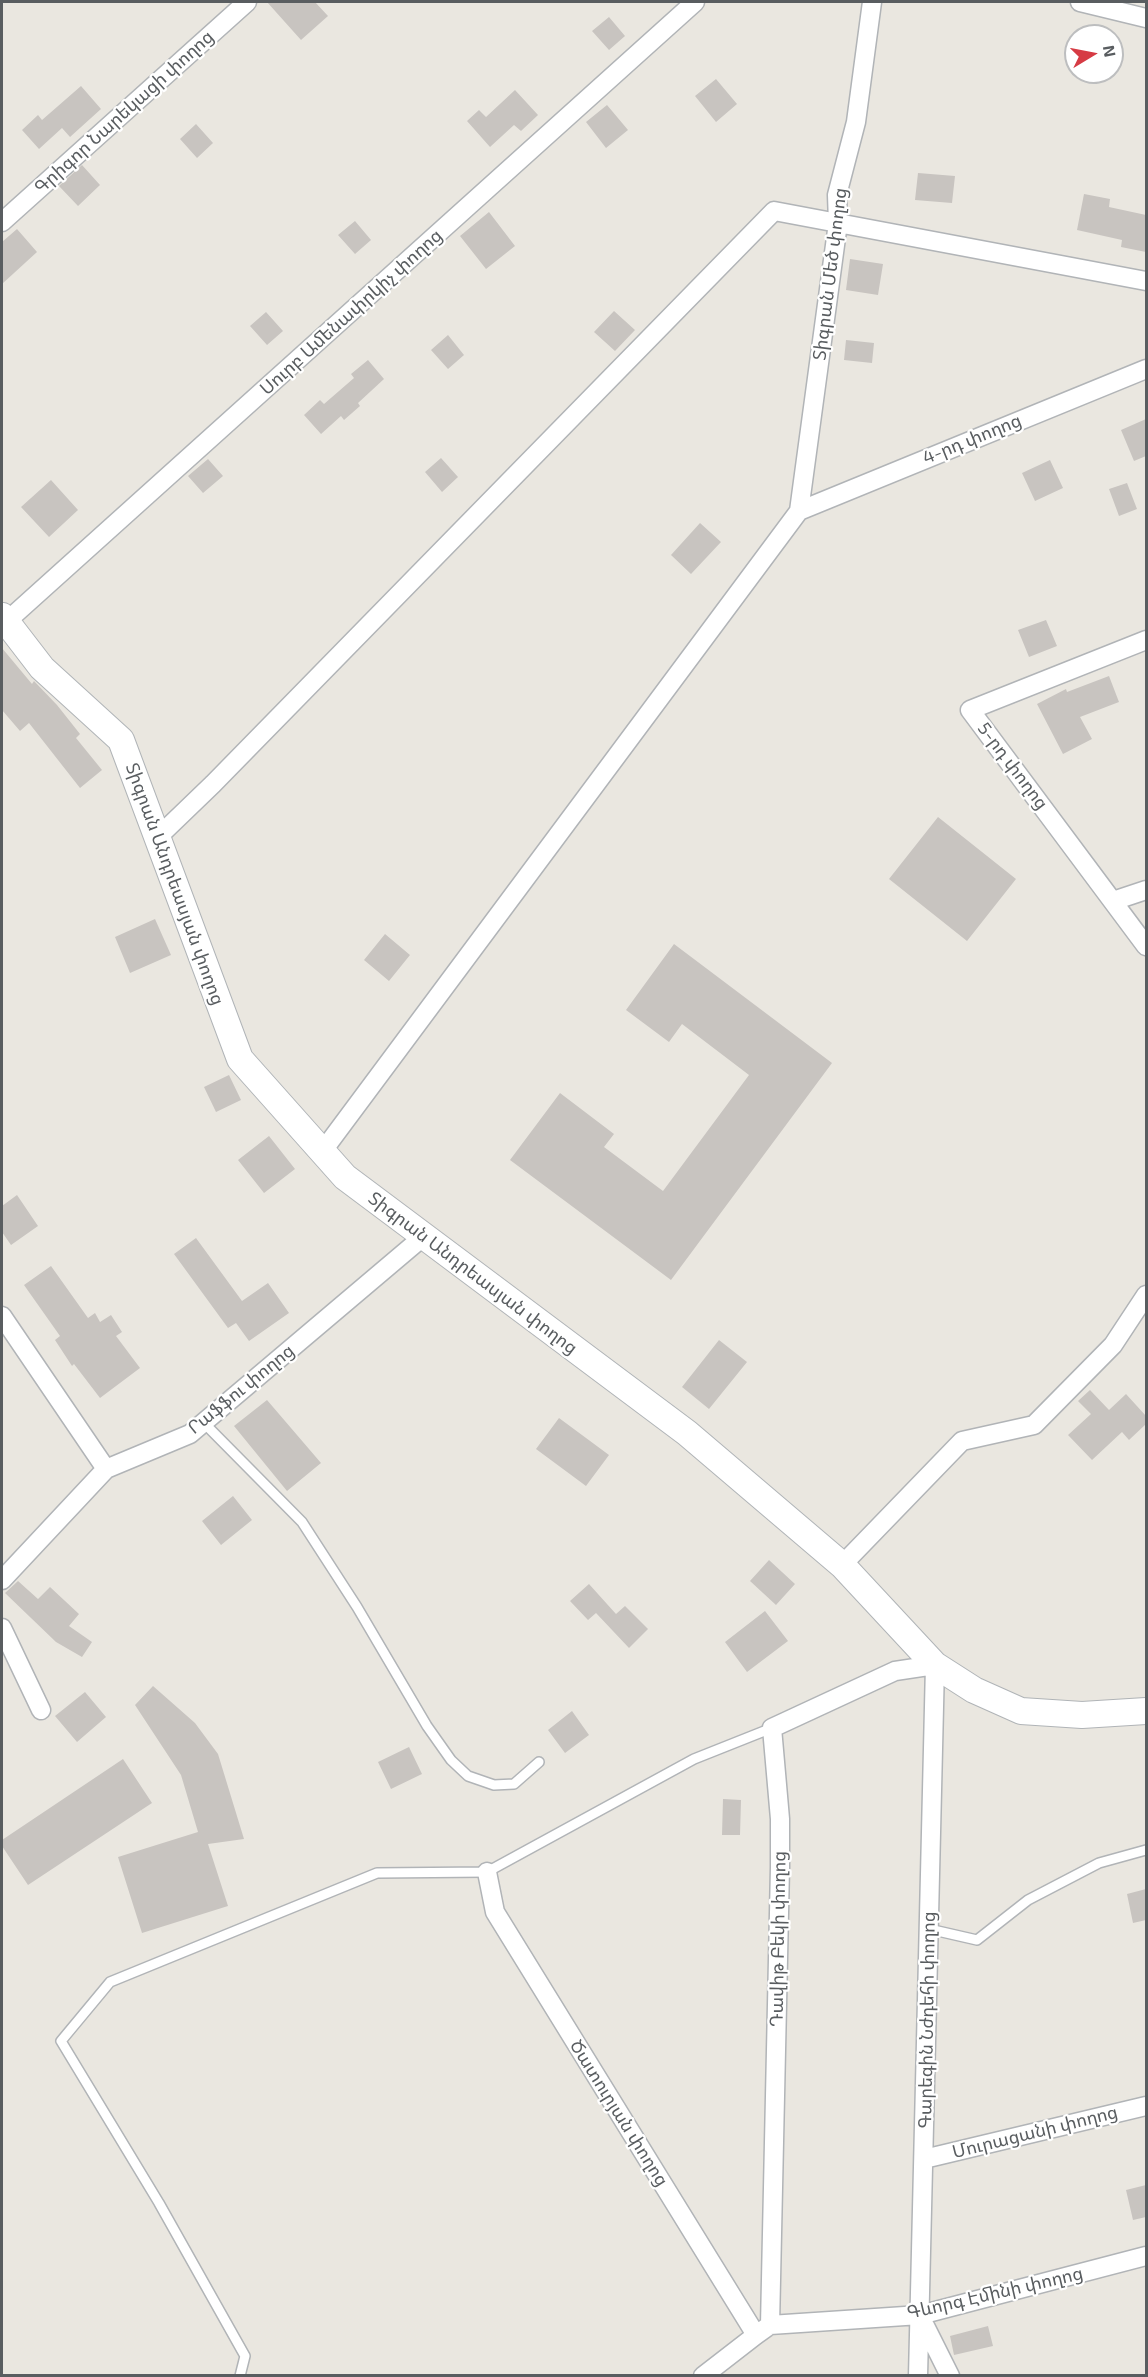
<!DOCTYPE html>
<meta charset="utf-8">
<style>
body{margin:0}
#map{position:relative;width:1148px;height:2377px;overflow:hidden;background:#eae7e0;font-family:"Exo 2",sans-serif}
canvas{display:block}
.frame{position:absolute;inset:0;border:3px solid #595d60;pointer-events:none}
.north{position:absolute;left:1064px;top:24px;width:60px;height:60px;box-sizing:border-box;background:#fff;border:2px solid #bdbebf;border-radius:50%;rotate:80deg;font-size:16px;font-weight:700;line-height:24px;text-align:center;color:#595d60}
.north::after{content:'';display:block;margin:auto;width:21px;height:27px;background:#d63b44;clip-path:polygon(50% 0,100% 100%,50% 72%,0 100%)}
</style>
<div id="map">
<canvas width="1148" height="2377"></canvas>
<div class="frame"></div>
<div class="north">N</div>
</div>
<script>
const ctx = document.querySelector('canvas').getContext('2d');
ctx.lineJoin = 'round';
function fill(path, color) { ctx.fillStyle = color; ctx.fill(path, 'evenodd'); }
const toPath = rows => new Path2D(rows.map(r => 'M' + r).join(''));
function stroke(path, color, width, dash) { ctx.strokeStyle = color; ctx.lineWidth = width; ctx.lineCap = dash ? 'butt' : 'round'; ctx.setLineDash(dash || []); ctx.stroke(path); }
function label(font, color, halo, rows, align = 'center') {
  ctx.font = font + ' "Exo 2","Noto Sans Armenian",sans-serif'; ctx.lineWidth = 4.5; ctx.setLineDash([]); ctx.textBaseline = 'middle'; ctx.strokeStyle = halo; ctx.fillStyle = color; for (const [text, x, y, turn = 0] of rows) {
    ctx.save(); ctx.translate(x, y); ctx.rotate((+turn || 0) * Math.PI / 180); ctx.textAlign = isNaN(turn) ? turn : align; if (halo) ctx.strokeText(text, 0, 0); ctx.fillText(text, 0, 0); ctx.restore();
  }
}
fill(toPath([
 [267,2,315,2,328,16,301,40],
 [609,17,625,36,609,50,592,31],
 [716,79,737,104,716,122,695,96],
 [81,86,101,109,70,137,62,128,39,149,22,130,38,115,42,120],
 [515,90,538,115,521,131,514,125,490,147,467,121,479,110,486,117],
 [607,105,628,130,606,148,586,122],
 [196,124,213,143,197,158,180,139],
 [82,165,100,185,78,206,59,186],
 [918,173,955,176,952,203,915,200],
 [1084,194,1110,199,1109,207,1146,215,1146,252,1121,247,1122,240,1077,230],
 [489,212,515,246,486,269,460,236],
 [355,221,371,240,355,254,338,235],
 [17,229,37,252,2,284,2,242],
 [850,259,883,264,878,295,846,290],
 [614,311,635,330,615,351,594,332],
 [266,312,283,331,267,345,250,326],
 [448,335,464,355,448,369,431,350],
 [846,340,874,343,872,363,844,360],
 [368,360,384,379,358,403,360,406,344,420,341,416,321,434,304,415,320,400,324,404,354,378,351,374],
 [1146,419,1146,456,1134,461,1121,430],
 [441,458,458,477,442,492,425,472],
 [208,459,223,476,203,493,188,476],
 [1050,460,1063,488,1035,501,1022,473],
 [51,480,78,510,49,537,21,507],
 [1127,483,1137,509,1119,516,1109,489],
 [700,523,721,542,691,574,671,555],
 [1046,620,1057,646,1029,657,1018,630],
 [2,648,32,684,34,681,57,705,80,734,76,738,102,770,80,788,29,723,20,731,2,710],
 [1109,676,1119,702,1080,717,1092,739,1063,754,1037,704,1066,689,1067,692],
 [938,817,1016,879,967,941,889,879],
 [155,919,171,955,130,973,115,937],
 [385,934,410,955,389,981,364,960],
 [674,944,832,1063,671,1280,510,1160,560,1093,614,1134,604,1147,663,1191,749,1075,682,1024,669,1042,626,1010],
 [229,1075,241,1100,216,1112,204,1087],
 [269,1136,295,1169,264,1193,238,1160],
 [17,1195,38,1226,11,1245,2,1232,2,1206],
 [196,1238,242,1301,268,1283,289,1313,249,1341,236,1323,228,1328,174,1254],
 [51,1266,88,1318,95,1313,100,1322,111,1315,122,1332,116,1336,140,1368,100,1398,74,1364,72,1366,55,1340,60,1336,24,1285],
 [719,1340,747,1362,709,1409,682,1387],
 [1090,1390,1109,1410,1126,1394,1146,1416,1146,1424,1129,1440,1122,1432,1092,1460,1068,1435,1091,1414,1078,1401],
 [267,1400,321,1463,287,1491,234,1426],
 [559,1418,609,1455,586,1486,536,1449],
 [233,1496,252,1520,221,1545,202,1521],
 [769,1560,795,1584,776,1605,750,1581],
 [18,1581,38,1599,50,1587,79,1614,69,1626,92,1642,82,1657,56,1642,5,1593],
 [589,1584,616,1614,625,1606,648,1629,629,1648,596,1613,588,1620,570,1601],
 [765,1611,788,1641,747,1672,725,1642],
 [153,1686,195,1723,218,1754,244,1839,208,1844,228,1906,142,1933,118,1857,198,1832,181,1775,135,1705],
 [85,1692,106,1717,77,1742,55,1716],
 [572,1711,589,1735,565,1753,548,1730],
 [409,1747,422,1774,391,1789,378,1762],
 [123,1759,152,1803,28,1885,2,1846,2,1840],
 [723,1799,741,1800,740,1835,722,1835],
 [1146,1889,1146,1920,1133,1923,1127,1894],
 [1146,2185,1146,2217,1133,2220,1126,2190],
 [988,2326,993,2346,954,2355,950,2336]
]), '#c8c4c0');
const lane = toPath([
 [203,1422,302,1522,357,1607,427,1726,451,1760,468,1776,494,1785,514,1784,539,1762],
 [929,1929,977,1940,1028,1900,1099,1863,1146,1850],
 [240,2376,245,2356,159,2203,61,2041,110,1982,377,1873,487,1872,694,1759,772,1728]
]);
const street = toPath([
 [1080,2,1146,18],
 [2,222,247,2],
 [799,511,1146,369],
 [6,622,695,2],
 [1146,640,970,710,1146,946],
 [159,836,213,784,774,211,1146,281],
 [1113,901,1146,890],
 [322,1152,799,511,838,223,837,195,856,122,872,2],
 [2,1316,106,1469],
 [842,1565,962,1441,1034,1425,1113,1345,1146,1295],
 [2,1580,106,1469,190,1434,424,1236],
 [2,1628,41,1710],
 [487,1872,495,1912,756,2335,770,2325,920,2315,1146,2256],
 [924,2159,1146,2106],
 [921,2318,950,2376],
 [770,2325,780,1867,780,1819,772,1728,895,1671,935,1665,918,2376],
 [703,2376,756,2335]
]);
const secondary = toPath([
 [2,616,42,668,121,740,240,1059,345,1177,687,1433,842,1565,935,1665,974,1690,1021,1711,1082,1715,1146,1711]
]);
stroke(lane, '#b1b4b7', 12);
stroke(street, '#b1b4b7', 21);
stroke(secondary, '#b0b4b7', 28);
stroke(lane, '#fff', 9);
stroke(street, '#fff', 18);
stroke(secondary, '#fff', 26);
label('18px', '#595d60', '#fff', [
 ["Գրիգոր Նարեկացի փողոց",124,112,-42],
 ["Տիգրան Մեծ փողոց",830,274,-83],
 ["Սուրբ Ամենափրկիչ փողոց",351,312,-42],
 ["4-րդ փողոց",972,439,-22],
 ["5-րդ փողոց",1013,766,53],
 ["Տիգրան Անդրեասյան փողոց",175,884,70],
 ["Տիգրան Անդրեասյան փողոց",473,1273,37],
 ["Րաֆֆու փողոց",241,1389,-39],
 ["Դավիթ Բեկի փողոց",778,1939,-89],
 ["Գարեգին Նժդեհի փողոց",927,2020,-89],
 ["Ծատուրյան փողոց",619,2113,58],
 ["Մուրացանի փողոց",1035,2132,-14],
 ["Գևորգ Էմինի փողոց",995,2293,-13]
]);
</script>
